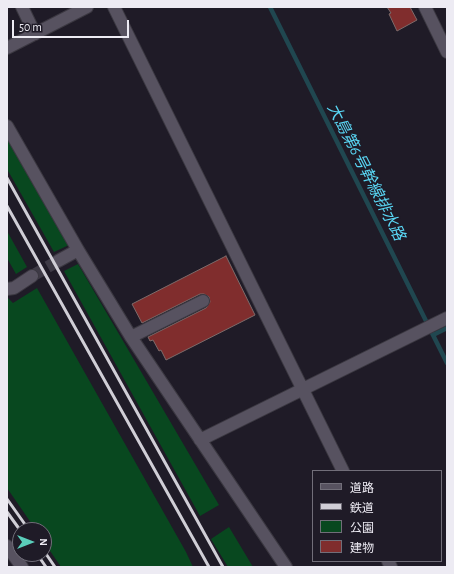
<!DOCTYPE html>
<meta charset="utf-8">
<style>
body{margin:0}
#map{position:relative;width:454px;height:574px;overflow:hidden;background:#1f1b27;font-family:"Alegreya Sans","Noto Sans JP",sans-serif}
canvas{display:block}
.frame{position:absolute;inset:0;border:8px solid #edebf3;pointer-events:none}
.legend{position:absolute;left:312px;top:470px;width:130px;height:92px;box-sizing:border-box;background:#1f1b27;border:1px solid #716e79;margin:0;padding:5px 7px;list-style:none;font-size:12px;color:#edebf3}
.legend li{display:flex;align-items:center;gap:8px;height:20px}
.legend b{width:20px;border:1px solid #716e79}
.north{position:absolute;left:12px;top:522px;width:40px;height:40px;box-sizing:border-box;background:#1f1b27;border:1px solid #716e79;border-radius:50%;rotate:90deg;font-size:11px;font-weight:700;line-height:16px;text-align:center;color:#edebf3}
.north::after{content:'';display:block;margin:auto;width:14px;height:18px;background:#5bcebb;clip-path:polygon(50% 0,100% 100%,50% 72%,0 100%)}
.scale{position:absolute;left:12px;top:20px;width:117px;height:18px;box-sizing:border-box;border:2px solid #edebf3;border-top:0;padding-left:5px;font-size:12px;line-height:14px;white-space:nowrap;color:#edebf3;-webkit-text-stroke:3px #1f1b27;paint-order:stroke}
</style>
<div id="map">
<canvas width="454" height="574"></canvas>
<div class="frame"></div>
<ul class="legend">
<li><b style="height:5px;background:#575260"></b>道路</li>
<li><b style="height:5px;background:#d0ced6"></b>鉄道</li>
<li><b style="height:11px;background:#08481f"></b>公園</li>
<li><b style="height:11px;background:#802d2d"></b>建物</li>
</ul>
<div class="north">N</div>
<div class="scale">50 m</div>
</div>
<script>
const ctx = document.querySelector('canvas').getContext('2d');
ctx.lineJoin = 'round';
function fill(path, color) { ctx.fillStyle = color; ctx.fill(path, 'evenodd'); }
const toPath = rows => new Path2D(rows.map(r => 'M' + r).join(''));
function stroke(path, color, width, dash) { ctx.strokeStyle = color; ctx.lineWidth = width; ctx.lineCap = dash ? 'butt' : 'round'; ctx.setLineDash(dash || []); ctx.stroke(path); }
function label(font, color, halo, rows, align = 'center') {
  ctx.font = font + ' "Alegreya Sans","Noto Sans JP",sans-serif'; ctx.lineWidth = 3; ctx.setLineDash([]); ctx.textBaseline = 'middle'; ctx.strokeStyle = halo; ctx.fillStyle = color; for (const [text, x, y, turn = 0] of rows) {
    ctx.save(); ctx.translate(x, y); ctx.rotate((+turn || 0) * Math.PI / 180); ctx.textAlign = isNaN(turn) ? turn : align; if (halo) ctx.strokeText(text, 0, 0); ctx.fillText(text, 0, 0); ctx.restore();
  }
}
fill(toPath([
 [7,137,69,245,54,252,7,169],
 [7,231,27,267,16,274,7,258],
 [78,264,219,505,200,516,64,271],
 [37,288,186,552,193,567,61,567,44,542,44,530,36,530,7,488,7,297,13,303],
 [229,527,253,567,228,567,211,539]
]), '#08481f');
stroke(toPath([
 [270,7,433,335,447,328],
 [433,335,447,363]
]), '#204750', 4.5);
const building = toPath([
 [387,7,410,7,417,20,397,31,389,14,391,13,387,7],
 [226,256,255,315,166,360,161,350,159,351,153,340,150,341,148,337,206,308,210,302,209,297,204,294,200,294,142,323,132,304,226,256]
]);
fill(building, '#802d2d');
stroke(building, '#7d6b6a', 1);
stroke(toPath([
 [32,276,58,261]
]), '#3e3a46', 12, [12, 6]);
const minor = toPath([
 [22,7,35,34],
 [114,7,343,471],
 [425,7,447,52],
 [7,48,87,7],
 [7,126,78,250,131,337,286,567],
 [58,261,78,250],
 [7,289,14,288,32,276],
 [131,337,203,301],
 [200,440,447,318],
 [7,546,22,567],
 [388,561,391,567]
]);
stroke(minor, '#3b3841', 14);
stroke(minor, '#575260', 12);
stroke(toPath([
 [7,178,223,567],
 [7,206,209,567],
 [7,499,29,530],
 [7,512,20,530],
 [44,551,55,567],
 [37,554,46,567]
]), '#d0ced6', 3);
label('italic 16px', '#59d6f4', '#1f1b27', [
 ["大島第6号幹線排水路",366,172,63]
]);
</script>
